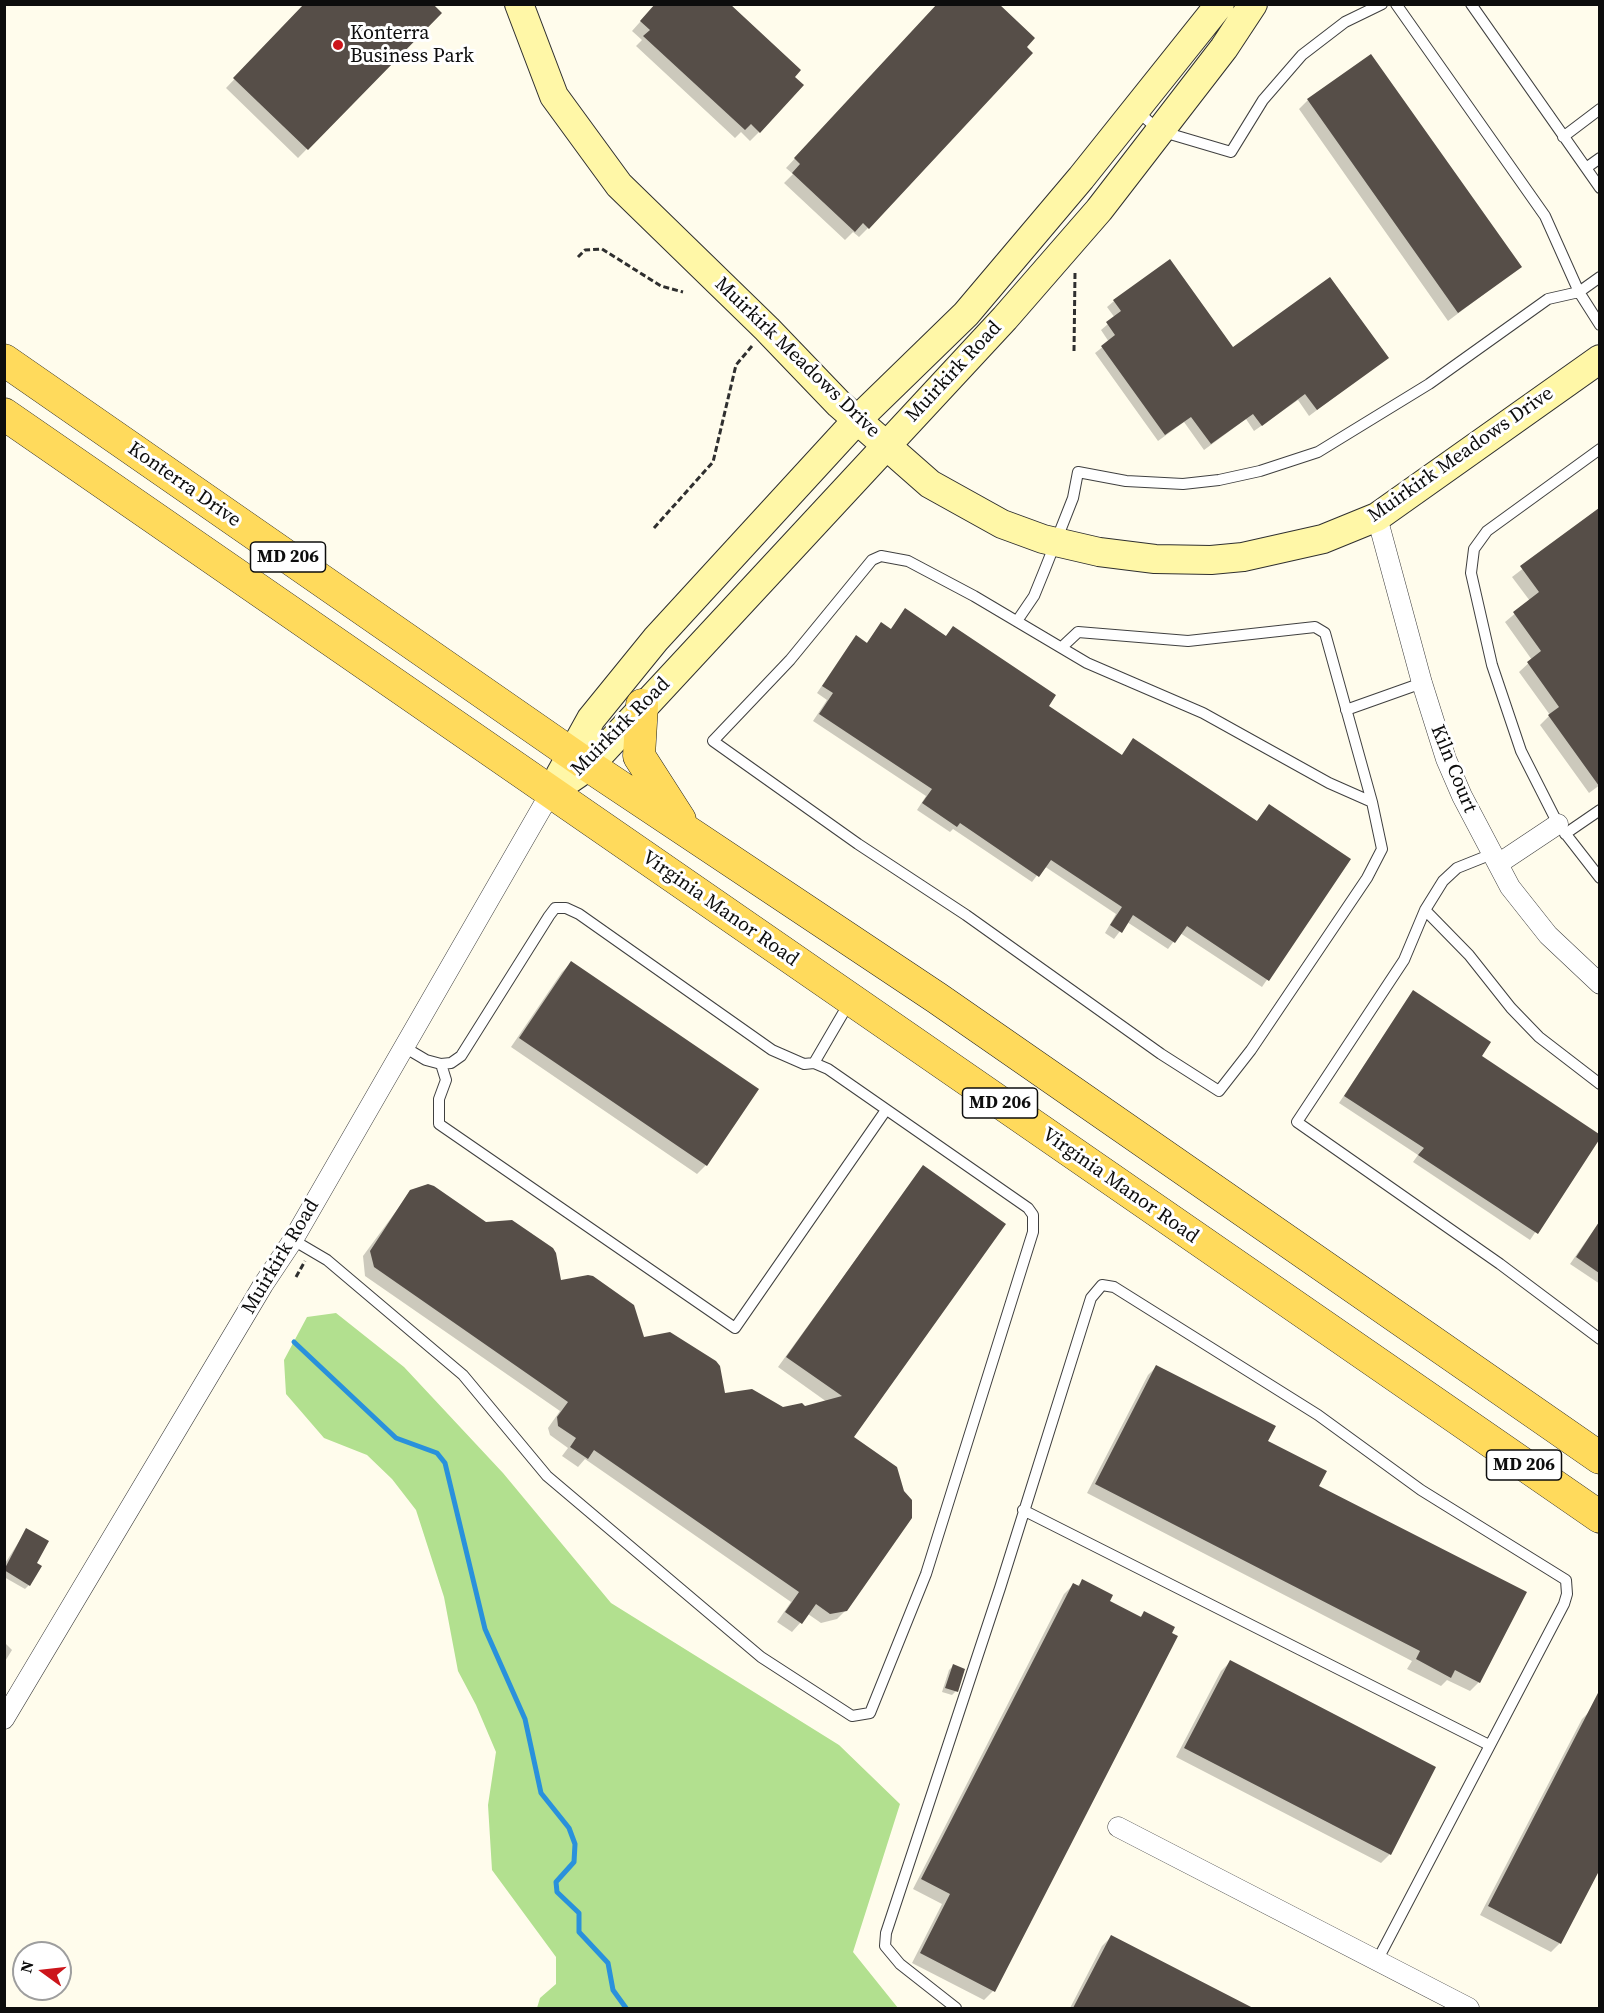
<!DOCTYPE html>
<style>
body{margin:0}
#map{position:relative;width:1604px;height:2013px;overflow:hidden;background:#fffcec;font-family:"Source Serif 4",serif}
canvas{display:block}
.frame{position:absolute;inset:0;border:6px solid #0d0d0d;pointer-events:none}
.north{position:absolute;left:12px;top:1941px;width:60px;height:60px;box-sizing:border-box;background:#fff;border:2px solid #9e9e9e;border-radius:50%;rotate:285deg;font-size:16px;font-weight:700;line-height:24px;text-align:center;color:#0d0d0d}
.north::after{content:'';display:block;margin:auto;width:21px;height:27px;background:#cc151b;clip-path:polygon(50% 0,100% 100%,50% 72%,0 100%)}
</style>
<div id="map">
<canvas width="1604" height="2013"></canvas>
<div class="frame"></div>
<div class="north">N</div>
</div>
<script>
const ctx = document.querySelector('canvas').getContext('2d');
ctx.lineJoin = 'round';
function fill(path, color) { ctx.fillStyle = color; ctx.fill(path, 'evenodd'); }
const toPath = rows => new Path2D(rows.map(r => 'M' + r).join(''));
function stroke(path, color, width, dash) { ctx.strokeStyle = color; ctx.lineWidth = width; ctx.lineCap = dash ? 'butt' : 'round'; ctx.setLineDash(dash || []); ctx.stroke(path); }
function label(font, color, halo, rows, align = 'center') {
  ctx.font = font + ' "Source Serif 4",serif'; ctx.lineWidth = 6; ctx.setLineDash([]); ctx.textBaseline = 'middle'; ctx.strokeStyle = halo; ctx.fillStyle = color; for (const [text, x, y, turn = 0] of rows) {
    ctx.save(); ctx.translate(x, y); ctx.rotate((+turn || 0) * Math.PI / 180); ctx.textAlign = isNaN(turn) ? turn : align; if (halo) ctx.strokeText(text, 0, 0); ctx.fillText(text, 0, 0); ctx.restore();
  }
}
fill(toPath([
 [336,1313,404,1367,503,1473,611,1603,839,1745,900,1804,853,1952,898,2008,537,2008,540,1998,556,1984,556,1957,492,1870,488,1805,496,1752,476,1705,458,1671,444,1597,416,1510,392,1479,367,1455,324,1438,286,1394,284,1360,307,1317]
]), '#b2e08f');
fill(toPath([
 [306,4,440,13,298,158,226,88],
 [656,4,759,132,750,141,741,132,735,138,636,46,642,40,632,31],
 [939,4,868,228,859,237,853,232,845,240,784,183,793,174,786,168],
 [1308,100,1520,267,1448,321,1299,109],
 [1114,301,1233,349,1387,358,1309,416,1298,400,1254,431,1246,419,1204,450,1184,422,1158,441,1095,353,1109,342,1101,330,1115,318,1107,307],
 [1600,510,1600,785,1589,793,1540,725,1550,715,1519,672,1532,660,1505,622,1530,601,1512,577],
 [905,610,945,637,953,628,1047,706,1121,756,1133,740,1256,822,1270,806,1349,859,1262,987,1180,933,1168,949,1127,922,1114,939,1105,933,1116,914,1044,866,1032,882,953,829,950,832,917,810,926,796,813,721,827,700,817,693,850,644,856,637,866,644,881,624,890,630],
 [571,963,706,1165,697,1174,511,1047,562,972],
 [1413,992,1480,1057,1600,1136,1530,1240,1413,1162,1418,1155,1339,1103],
 [923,1167,852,1438,910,1501,912,1511,846,1610,837,1619,821,1623,808,1614,792,1632,777,1622,791,1602,585,1459,578,1467,562,1456,568,1448,550,1435,548,1428,560,1411,365,1276,363,1256,411,1191,560,1282,723,1395,783,1409,805,1407,827,1402,778,1367],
 [1600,1221,1600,1284,1570,1264],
 [1157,1366,1266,1441,1317,1486,1479,1682,1470,1691,1447,1680,1441,1686,1407,1669,1412,1661,1087,1493,1148,1375],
 [27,1529,29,1585,25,1589,4,1577,4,1565],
 [1083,1581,1108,1602,1139,1618,1145,1613,993,1991,984,2000,912,1963,942,1904,913,1889,1064,1594,1074,1584,1077,1586],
 [4,1642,12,1650,4,1663],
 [1230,1662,1390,1854,1381,1863,1176,1757,1221,1671],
 [953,1666,956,1691,952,1695,942,1692,949,1670],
 [1591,1710,1600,1714,1600,1868,1560,1943,1551,1952,1480,1915,1582,1719],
 [1111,1937,1250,2008,1070,2008,1102,1946]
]), '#0003');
stroke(toPath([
 [294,1342,396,1438,437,1453,445,1463,485,1629,525,1719,541,1793,569,1828,575,1844,574,1862,556,1882,557,1892,579,1913,579,1932,608,1963,613,1990,626,2008]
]), '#2991dc', 5);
fill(toPath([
 [304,4,433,4,442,13,308,150,233,78],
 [655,4,730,4,801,70,795,77,804,85,760,133,751,124,745,130,643,36,650,30,640,21],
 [937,4,999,4,1035,38,1027,47,1033,53,869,229,863,223,855,232,792,173,800,164,794,158],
 [1371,54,1522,267,1458,313,1307,99],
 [1170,259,1233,347,1330,277,1389,358,1317,410,1305,394,1262,426,1253,414,1211,444,1191,417,1165,435,1101,346,1115,335,1106,322,1121,311,1113,300],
 [1599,508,1599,786,1548,715,1559,707,1527,662,1541,651,1513,612,1539,592,1520,566],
 [905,608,946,636,953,626,1056,695,1049,706,1122,755,1133,738,1257,821,1269,804,1351,859,1269,981,1187,926,1175,943,1133,915,1122,933,1110,925,1122,907,1051,860,1039,877,960,823,957,827,922,803,932,789,819,714,833,693,822,686,856,635,867,643,881,622,891,629],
 [571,961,759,1089,707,1166,519,1038],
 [1413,990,1491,1042,1482,1056,1599,1134,1599,1140,1538,1234,1418,1155,1424,1148,1344,1096],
 [923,1165,1006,1224,854,1437,897,1467,904,1491,912,1500,912,1518,847,1611,830,1614,816,1604,802,1624,785,1612,799,1592,594,1450,588,1459,570,1447,576,1438,558,1426,557,1417,568,1402,374,1267,370,1251,410,1190,428,1184,434,1186,486,1222,512,1220,553,1248,556,1253,561,1280,588,1275,593,1276,634,1305,644,1337,670,1332,716,1361,720,1366,725,1393,752,1389,783,1407,802,1403,805,1406,842,1396,786,1357],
 [1599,1222,1599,1273,1576,1257],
 [1156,1365,1276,1426,1268,1441,1327,1471,1319,1486,1527,1592,1480,1683,1455,1670,1451,1678,1416,1659,1420,1651,1095,1484],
 [26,1528,49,1541,37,1563,42,1566,30,1586,4,1570],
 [1082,1579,1113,1595,1110,1601,1141,1617,1144,1611,1175,1627,1172,1633,1178,1636,995,1992,920,1953,950,1894,921,1879,1073,1583,1079,1586],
 [1230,1660,1436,1767,1391,1855,1184,1748],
 [953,1664,965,1669,958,1692,945,1688],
 [1599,1691,1599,1871,1561,1944,1488,1906],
 [1111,1935,1253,2008,1073,2008]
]), '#564e48');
const lane = toPath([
 [1396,4,1545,216,1579,292,1600,325],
 [1471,4,1600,188],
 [1137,111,1160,131,1231,152,1263,100,1302,55,1345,22,1382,4],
 [1563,137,1600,109],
 [1586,168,1600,158],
 [1600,449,1487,531,1474,549,1471,573,1492,665,1521,751,1558,824,1600,878],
 [881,556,908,561,974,596,1087,663,1203,713,1329,783,1372,802,1382,849,1367,878,1251,1050,1219,1091,1161,1054,966,915,858,844,713,741,790,660,872,560,881,556],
 [1017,621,1034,596,1045,569,1073,498,1078,472,1126,481,1183,484,1219,480,1260,471,1318,452,1429,384,1548,299,1579,292,1600,277],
 [1062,647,1078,632,1188,641,1315,627,1325,633,1372,802],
 [1346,710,1422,683],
 [1565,834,1600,810],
 [1492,854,1457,868,1443,881,1425,910,1404,960,1297,1122,1500,1264,1600,1339],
 [1425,910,1469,955,1511,1008,1539,1037,1600,1084],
 [814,1063,849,1003],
 [441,1064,446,1080,439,1099,439,1124,735,1328,886,1110],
 [293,1240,327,1260,463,1375,547,1476,761,1657,852,1716,870,1713,926,1574,1033,1232,1033,1215,1028,1208,828,1069,814,1063,804,1064,772,1050,579,914,566,908,555,908,549,916,461,1056,451,1063,441,1064,426,1060,404,1047],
 [1023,1510,1489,1745],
 [956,2008,900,1964,885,1946,886,1933,1000,1588,1091,1298,1102,1285,1114,1287,1318,1415,1421,1490,1566,1580,1567,1594,1564,1604,1377,1961]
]);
const street = toPath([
 [1377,517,1422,683,1446,759,1462,796,1510,887,1548,935,1600,984],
 [1498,864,1558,824],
 [4,1719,263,1285,293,1240,551,792],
 [1118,1827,1469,2008]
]);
const secondary = toPath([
 [519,4,554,96,619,185,767,329,839,404,930,484,1002,524,1043,539,1099,552,1155,559,1211,560,1243,557,1323,539,1377,517,1600,359],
 [560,775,591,719,656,639,858,419,966,314,1081,178,1220,4],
 [551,792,589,766,1005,318,1099,210,1224,48,1253,4]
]);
const primary = toPath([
 [4,360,589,766,937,998,1600,1458],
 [4,414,1600,1517],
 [642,705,639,756,680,820]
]);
stroke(lane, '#404040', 12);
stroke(street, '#404040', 21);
stroke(secondary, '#2f2f2f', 30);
stroke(primary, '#1e1e1e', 33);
stroke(toPath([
 [4,99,4,132],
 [578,257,585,250,602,249,661,286,683,292],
 [1074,351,1075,273],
 [654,528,713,462,736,365,752,346],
 [296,1277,305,1261]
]), '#2f2f2f', 3, [6, 3]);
stroke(lane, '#fff', 10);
stroke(street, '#fff', 20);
stroke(secondary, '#fff7a7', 28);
stroke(primary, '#ffda5c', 32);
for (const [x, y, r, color] of [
 [338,45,6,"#cc151b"]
]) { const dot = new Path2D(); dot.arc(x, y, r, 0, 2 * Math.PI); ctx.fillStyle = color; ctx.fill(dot); stroke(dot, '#fff', 2); }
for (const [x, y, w] of [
 [288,557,75],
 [1000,1103,75],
 [1524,1465,75]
]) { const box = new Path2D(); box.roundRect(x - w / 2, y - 15, w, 30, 4.5); ctx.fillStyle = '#fff'; ctx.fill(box); stroke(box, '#0d0d0d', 1.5); }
label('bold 18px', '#0d0d0d', null, [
 ["MD 206",288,557],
 ["MD 206",1000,1103],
 ["MD 206",1524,1465]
]);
label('20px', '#0d0d0d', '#fff', [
 ["Konterra",350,34],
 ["Business Park",350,57]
], 'left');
label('20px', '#0d0d0d', '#fff', [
 ["Muirkirk Meadows Drive",797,358,44],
 ["Muirkirk Road",954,372,-47],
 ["Muirkirk Meadows Drive",1461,455,-35],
 ["Konterra Drive",184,485,35],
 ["Muirkirk Road",621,727,-45],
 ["Kiln Court",1453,769,68],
 ["Virginia Manor Road",720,909,35],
 ["Virginia Manor Road",1120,1186,35],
 ["Muirkirk Road",281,1257,-59]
]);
</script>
